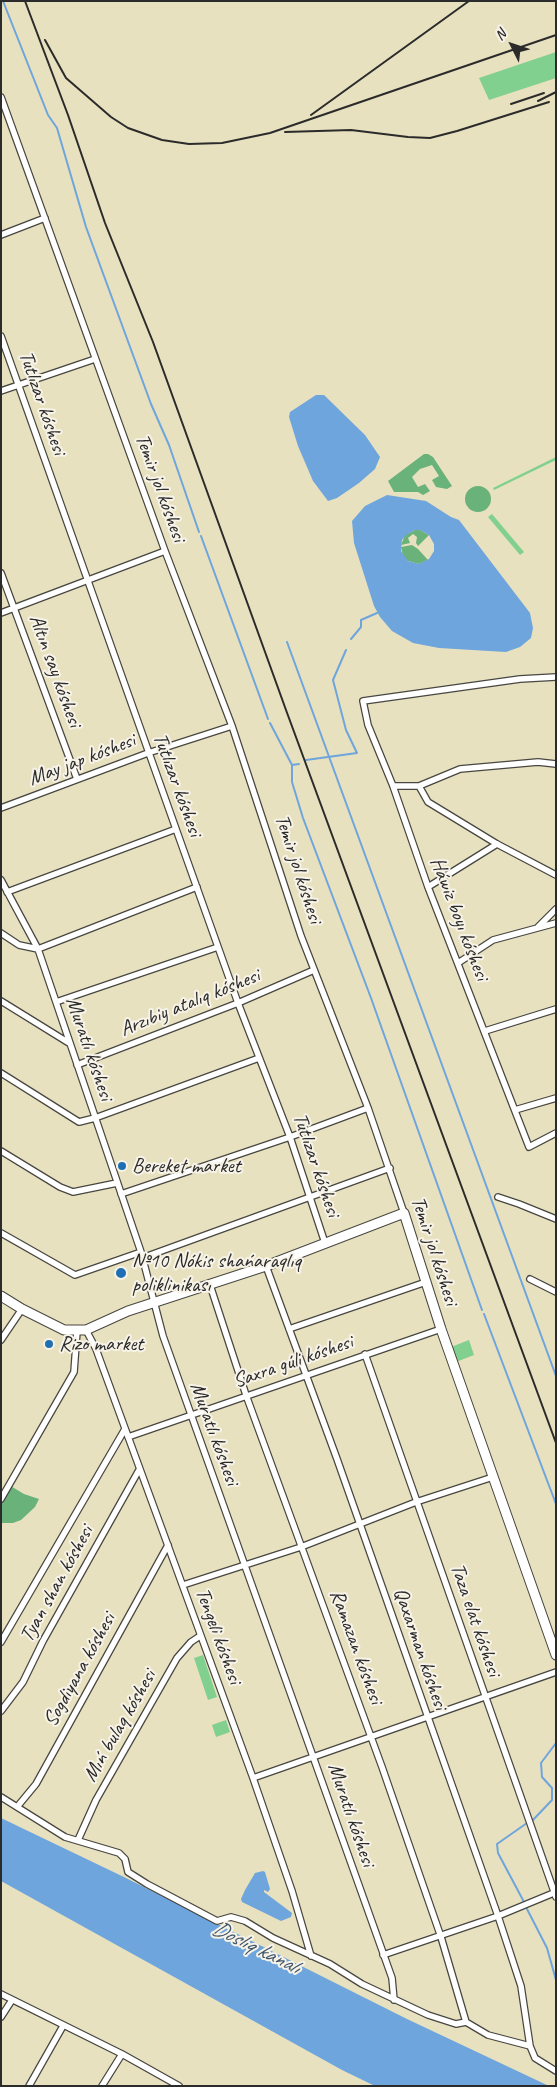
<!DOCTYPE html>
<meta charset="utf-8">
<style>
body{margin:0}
#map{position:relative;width:557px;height:2087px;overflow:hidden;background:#e8e1bf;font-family:Caveat,sans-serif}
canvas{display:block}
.frame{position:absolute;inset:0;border:2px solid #2b2b2b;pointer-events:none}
.north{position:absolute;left:487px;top:20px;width:50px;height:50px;-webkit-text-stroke:4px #f7f3e8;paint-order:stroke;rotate:311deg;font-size:14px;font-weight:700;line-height:20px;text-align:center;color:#2b2b2b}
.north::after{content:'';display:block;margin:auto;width:18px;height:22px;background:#2b2b2b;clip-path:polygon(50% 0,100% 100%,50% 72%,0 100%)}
</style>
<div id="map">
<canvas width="557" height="2087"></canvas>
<div class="frame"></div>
<div class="north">N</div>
</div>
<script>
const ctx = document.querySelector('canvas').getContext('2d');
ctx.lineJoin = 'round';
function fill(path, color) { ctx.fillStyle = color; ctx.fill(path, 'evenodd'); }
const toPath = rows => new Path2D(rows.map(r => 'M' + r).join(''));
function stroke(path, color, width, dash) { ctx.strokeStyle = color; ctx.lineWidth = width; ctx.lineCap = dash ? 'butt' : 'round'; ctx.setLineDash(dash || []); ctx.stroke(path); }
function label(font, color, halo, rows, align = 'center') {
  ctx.font = font + ' Caveat,sans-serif'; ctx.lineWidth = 4; ctx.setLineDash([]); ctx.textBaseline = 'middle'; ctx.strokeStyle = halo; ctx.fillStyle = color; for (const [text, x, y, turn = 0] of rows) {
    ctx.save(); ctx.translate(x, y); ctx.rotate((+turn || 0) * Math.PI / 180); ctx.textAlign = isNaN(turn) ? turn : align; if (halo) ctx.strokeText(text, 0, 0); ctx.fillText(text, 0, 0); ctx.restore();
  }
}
fill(toPath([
 [556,52,556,78,489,100,479,78],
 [556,457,556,460,494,490,493,488],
 [492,514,524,552,520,555,488,517],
 [469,1340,474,1355,456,1362,451,1347],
 [203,1655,217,1697,208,1700,194,1658],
 [226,1720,230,1732,216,1737,212,1725]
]), '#82d08f');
fill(toPath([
 [424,454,428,454,433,457,452,486,447,489,436,487,432,480,439,476,432,465,420,469,412,477,418,487,425,484,430,491,423,495,418,492,394,492,388,481],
 '465 499a13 13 0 1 1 26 0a13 13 0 1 1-26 0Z',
 [415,530,420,530,429,535,418,546,416,543,417,537,413,534,408,538,410,543,401,545,405,535],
 [412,545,418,549,428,560,419,564,408,561,403,556,401,547],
 [9,1485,24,1494,39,1499,35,1507,21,1520,13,1523,1,1523,1,1491]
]), '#69b27a');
fill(toPath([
 [316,395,324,395,365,435,380,457,375,469,359,483,337,498,328,501,313,481,298,446,289,417,290,412],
 [387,495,426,501,451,517,459,520,530,613,533,628,531,638,520,647,506,652,439,648,413,643,392,631,380,617,374,606,354,543,352,521,365,506],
 [415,530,420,530,429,535,434,544,434,551,429,559,419,564,408,561,401,551,402,540,406,535],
 [1,1818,126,1878,407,2019,549,2086,375,2086,342,2070,1,1881],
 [263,1871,265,1872,270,1889,268,1892,264,1890,264,1892,292,1913,291,1917,281,1921,242,1902,241,1899,245,1890,255,1873]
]), '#6ea5dc');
stroke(toPath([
 [3,1,48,115,57,128,86,227,151,404,169,445,199,532],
 [201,536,268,719],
 [351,639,361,627,361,620,377,613],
 [287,642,556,1376],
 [270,723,292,765],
 [306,760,357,753,346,730,333,680,346,650],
 [299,764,292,765,292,782,303,818,371,998,482,1310],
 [484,1314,556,1504],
 [532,1821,552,1800,552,1788,542,1777,541,1763,556,1743],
 [524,1902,498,1853,497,1844,527,1823],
 [527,1909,547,1948,556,1980]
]), '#6ea5dc', 2);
const street = toPath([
 [1,97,165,551,232,726,301,936,368,1108,404,1213],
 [1,235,45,218],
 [1,336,176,829,238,1003,290,1137,325,1243],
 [1,391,95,359],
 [1,573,77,779],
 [1,613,165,551],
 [556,677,520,679,363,701,368,725,393,786,428,887,529,1147,556,1133],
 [393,786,419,786,460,769,538,762,556,764],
 [419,786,428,802,497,844,556,875],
 [1,808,148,753,232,726],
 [1,880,38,949,141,1252,163,1336,392,1978,394,2000],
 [428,887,497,844],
 [7,892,176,829],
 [538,927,556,909],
 [1,933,19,945,38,949,197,887],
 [458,963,493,940,556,923],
 [1,1001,69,1043],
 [56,1002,218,947],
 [485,1031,556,1009],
 [77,1065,238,1003,314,970],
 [1,1073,79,1122,95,1118,259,1058],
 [515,1110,556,1098],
 [1,1151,60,1187,73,1192,117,1183],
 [121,1194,290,1137,368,1108],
 [498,1197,519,1204,556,1219],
 [1,1233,75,1275,141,1252],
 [142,1258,390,1168],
 [266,1266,337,1459,498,1916,521,1986,530,2046],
 [530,1279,556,1292],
 [210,1285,246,1395,382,1767,441,1937,466,2022],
 [289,1329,426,1282],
 [86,1330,96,1349,253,1778,292,1891,311,1956],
 [1,1340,22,1309],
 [365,1354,556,1897],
 [128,1437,441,1329],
 [1,1499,74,1372,77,1331],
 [183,1585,301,1547,416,1502,493,1477],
 [1,1642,125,1429],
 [1,1711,23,1682,43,1641,139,1470],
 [253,1778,556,1672],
 [1,1797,65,1837,119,1853,125,1859,128,1872,147,1884,217,1921,231,1917,245,1921,273,1938,330,1964,362,1984,428,2015,456,2024,466,2022,488,2035,530,2046,535,2058,556,2071],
 [17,1807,36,1784,168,1545],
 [78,1840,96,1800,177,1658,191,1642,200,1636],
 [383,1955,498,1916,556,1892],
 [1,1994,122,2054,179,2086],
 [1,2017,12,2000],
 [29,2086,63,2026],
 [102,2086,122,2054]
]);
const secondary = toPath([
 [1,1296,22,1309,64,1330,86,1330,128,1311,266,1266,404,1213,441,1329,556,1655]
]);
stroke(street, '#474641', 8);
stroke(secondary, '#474641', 11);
stroke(street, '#fff', 5.5);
stroke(secondary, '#fff', 9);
stroke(toPath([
 [25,1,68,115,105,223,153,342,286,710,556,1443],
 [45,40,66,78,111,117,128,128,162,140,189,144,222,143,270,133,556,35],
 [538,101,556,92],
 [511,104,544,93],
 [311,115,469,1],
 [285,132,351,130,408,137,430,138,457,131,549,102]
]), '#2b2b2b', 2);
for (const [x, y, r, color] of [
 [122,1166,5,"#1f6fb2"],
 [121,1273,6,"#1f6fb2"],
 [49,1344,5,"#1f6fb2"]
]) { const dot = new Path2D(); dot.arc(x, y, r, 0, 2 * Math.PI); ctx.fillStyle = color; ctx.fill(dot); stroke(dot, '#f7f3e8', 2); }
label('21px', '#2b2b2b', '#f7f3e8', [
 ["Tutlızar kóshesi",42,403,71],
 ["Temir jol kóshesi",160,488,70],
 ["Altın say kóshesi",55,671,70],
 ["May jap kóshesi",82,760,-21],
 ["Tutlızar kóshesi",177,785,70],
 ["Temir jol kóshesi",298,869,72],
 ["Háwiz boyı kóshesi",459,919,69],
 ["Arzıbiy atalıq kóshesi",190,1003,-22],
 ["Muratlı kóshesi",89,1049,71],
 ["Tutlızar kóshesi",316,1165,71],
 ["Temir jol kóshesi",434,1251,72],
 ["Saxra gúli kóshesi",293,1362,-19],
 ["Muratlı kóshesi",214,1434,70],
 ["Tyan shan kóshesi",57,1584,-61],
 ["Taza elat kóshesi",475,1620,71],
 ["Tengeli kóshesi",218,1636,70],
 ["Ramazan kóshesi",356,1647,70],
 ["Qaxarman kóshesi",420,1649,71],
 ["Sogdiyana kóshesi",80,1670,-61],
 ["Mıń bulaq kóshesi",120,1726,-60],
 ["Muratlı kóshesi",351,1815,71]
]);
label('21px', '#2b2b2b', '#f7f3e8', [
 ["Bereket market",132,1166],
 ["№10 Nókis shańaraqlıq",132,1261],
 ["poliklinikası",132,1285],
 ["Rizo market",59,1344]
], 'left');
label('italic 22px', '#425669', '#f7f3e8', [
 ["Doslıq kanalı",256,1948,26]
]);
</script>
